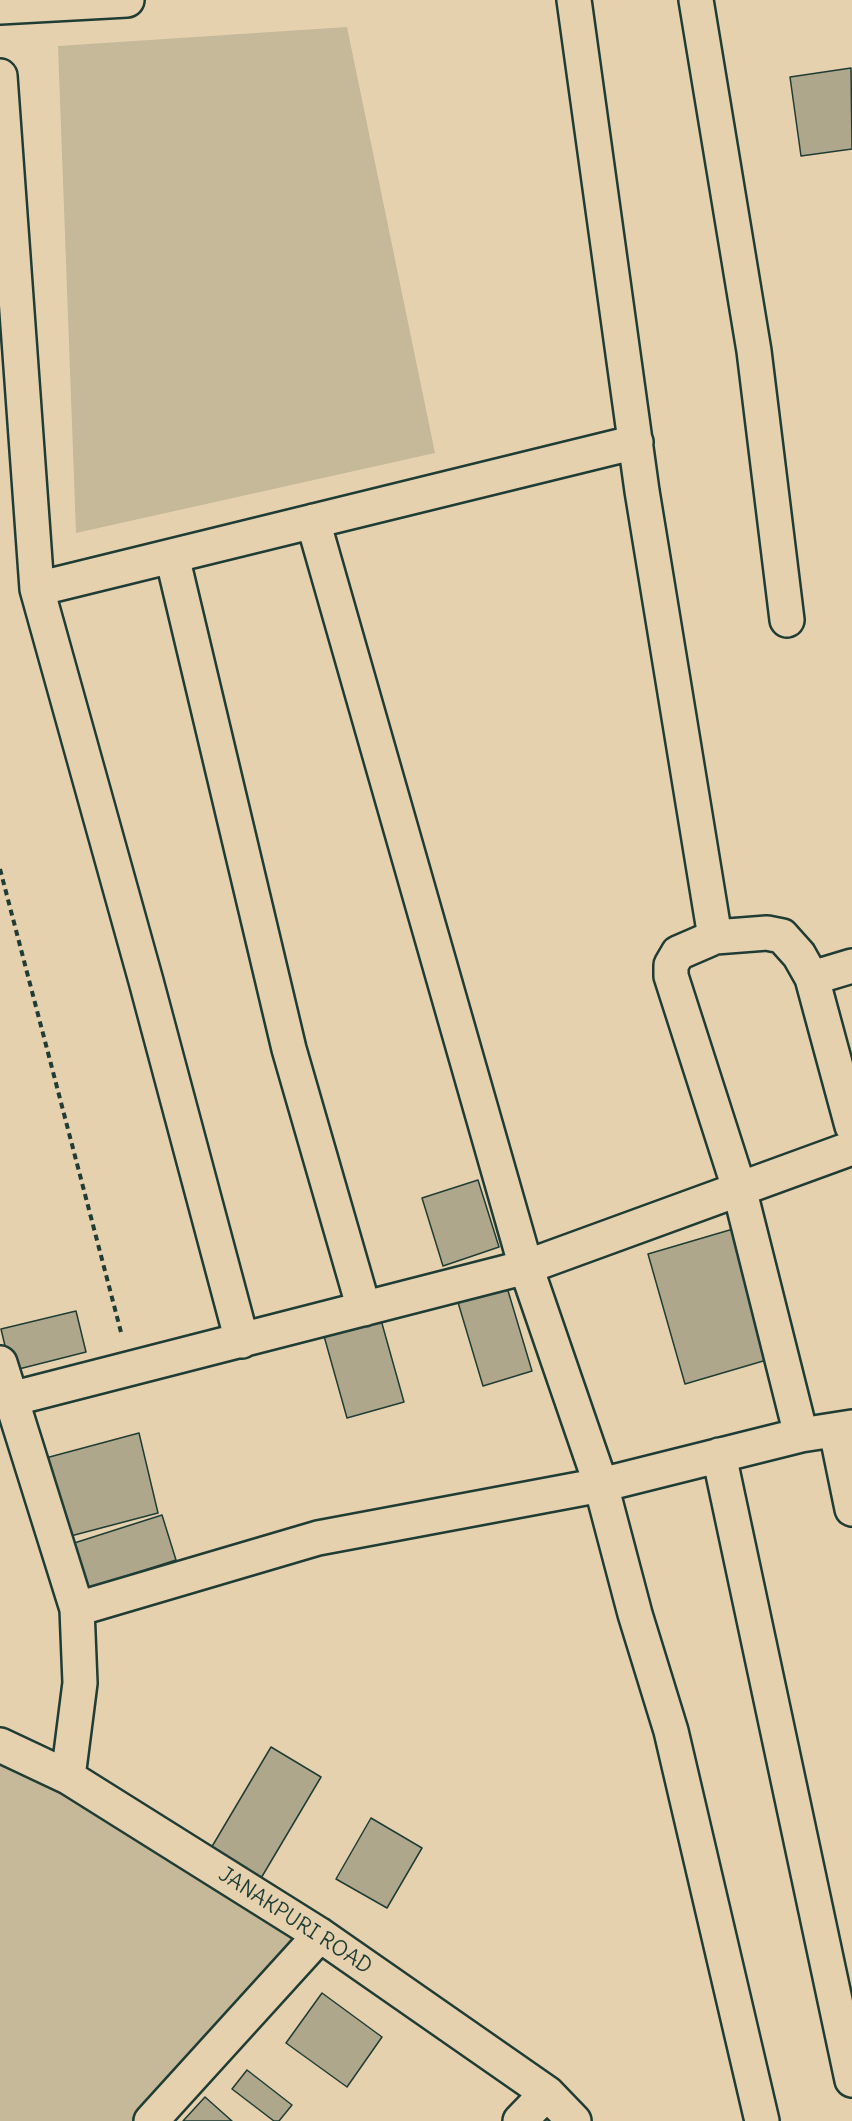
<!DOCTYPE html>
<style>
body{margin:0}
canvas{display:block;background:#e6d1af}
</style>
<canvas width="852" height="2121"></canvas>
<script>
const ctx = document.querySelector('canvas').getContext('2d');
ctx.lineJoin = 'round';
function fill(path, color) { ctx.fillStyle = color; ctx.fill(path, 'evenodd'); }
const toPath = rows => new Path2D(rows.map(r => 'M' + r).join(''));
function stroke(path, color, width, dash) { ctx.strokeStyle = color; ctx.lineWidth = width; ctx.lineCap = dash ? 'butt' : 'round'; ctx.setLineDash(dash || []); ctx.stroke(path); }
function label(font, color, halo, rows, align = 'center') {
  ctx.font = font + ' Delius,sans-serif'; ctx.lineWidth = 4.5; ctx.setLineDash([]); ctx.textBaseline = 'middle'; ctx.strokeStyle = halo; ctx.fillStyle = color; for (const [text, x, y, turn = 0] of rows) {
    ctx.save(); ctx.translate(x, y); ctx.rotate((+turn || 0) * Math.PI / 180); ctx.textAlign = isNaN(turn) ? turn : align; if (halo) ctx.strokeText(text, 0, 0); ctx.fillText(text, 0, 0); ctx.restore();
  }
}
fill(toPath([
 [347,27,435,453,76,533,58,46],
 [0,1745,320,1935,151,2121,0,2121]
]), '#c5b99a');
const building = toPath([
 [851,68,852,149,801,156,790,77,851,68],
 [478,1180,499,1247,443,1266,422,1198,478,1180],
 [733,1229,770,1359,685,1384,648,1254,733,1229],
 [506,1284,532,1371,483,1386,457,1299,506,1284],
 [76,1311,86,1352,11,1371,1,1329,76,1311],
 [381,1320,404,1402,347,1418,324,1336,381,1320],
 [139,1433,158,1513,63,1538,42,1459,139,1433],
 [162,1515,176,1560,83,1590,68,1545,162,1515],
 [271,1747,321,1777,254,1890,204,1860,271,1747],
 [371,1818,422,1848,387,1908,336,1879,371,1818],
 [322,1993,382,2037,347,2087,286,2043,322,1993],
 [247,2070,292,2105,279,2121,274,2121,232,2089,247,2070],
 [205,2097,232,2121,183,2121,205,2097]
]);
fill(building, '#afa78c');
stroke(building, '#1f3d34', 1.5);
const minor = toPath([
 [574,0,642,491,715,937,678,953,671,965,671,976,739,1188,801,1435],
 [696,0,754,351,787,620],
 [0,7,127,0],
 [0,76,37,589,636,442],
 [313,521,526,1267,601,1485,635,1614,671,1731,762,2121],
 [172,556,289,1049,364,1309],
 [37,589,146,981,242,1341],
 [715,937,767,933,782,936,799,955,812,978,852,1126],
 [812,978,852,966],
 [0,1363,77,1609,80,1683,68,1777],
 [11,1399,526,1267,852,1148],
 [836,1431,852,1509],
 [719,1455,852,2080],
 [77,1609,318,1538,601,1485,801,1435,852,1427],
 [0,1745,68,1777,320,1935,547,2093,574,2121],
 [151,2121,320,1935],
 [520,2121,547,2093]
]);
stroke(minor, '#1f3d34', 38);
stroke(toPath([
 [0,869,122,1336]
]), '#1f3d34', 4, [6, 4.5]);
stroke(minor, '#e6d1af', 33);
label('21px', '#1f3d34', '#e6d1af', [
 ["JANAKPURI ROAD",295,1921,33]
]);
</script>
